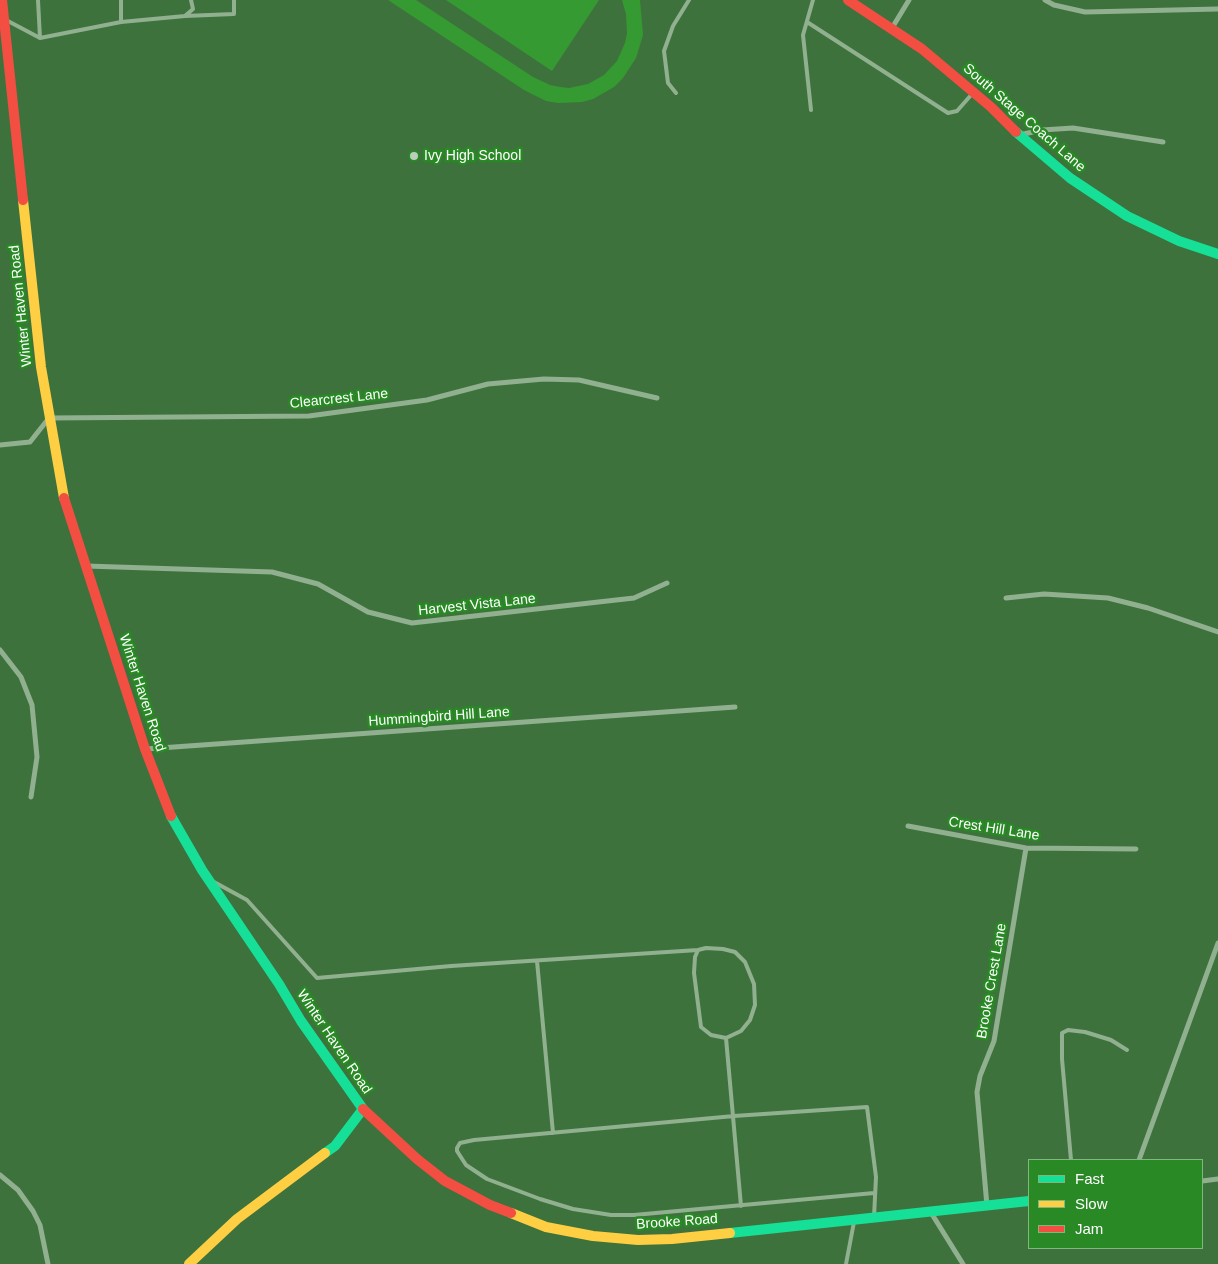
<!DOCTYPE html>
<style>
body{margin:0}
#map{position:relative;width:1218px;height:1264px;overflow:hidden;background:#3e723c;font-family:Arial,sans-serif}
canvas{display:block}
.legend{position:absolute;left:1028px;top:1159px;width:175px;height:90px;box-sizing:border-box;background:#288925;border:1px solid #7eb87c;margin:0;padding:6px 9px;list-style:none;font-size:15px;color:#fff}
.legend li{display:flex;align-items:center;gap:10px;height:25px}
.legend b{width:25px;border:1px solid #7eb87c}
</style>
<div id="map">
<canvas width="1218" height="1264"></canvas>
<ul class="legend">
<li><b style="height:6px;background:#16e098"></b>Fast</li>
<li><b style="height:6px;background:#ffcf43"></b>Slow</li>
<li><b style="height:6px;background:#f24e42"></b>Jam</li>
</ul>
</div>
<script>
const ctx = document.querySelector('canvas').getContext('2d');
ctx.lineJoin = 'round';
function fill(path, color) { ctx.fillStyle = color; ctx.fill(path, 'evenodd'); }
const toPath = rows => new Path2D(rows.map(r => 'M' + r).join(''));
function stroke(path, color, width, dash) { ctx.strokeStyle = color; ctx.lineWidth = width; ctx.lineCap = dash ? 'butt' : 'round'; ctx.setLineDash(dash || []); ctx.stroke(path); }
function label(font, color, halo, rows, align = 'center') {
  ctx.font = font + ' Arial,sans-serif'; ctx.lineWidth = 5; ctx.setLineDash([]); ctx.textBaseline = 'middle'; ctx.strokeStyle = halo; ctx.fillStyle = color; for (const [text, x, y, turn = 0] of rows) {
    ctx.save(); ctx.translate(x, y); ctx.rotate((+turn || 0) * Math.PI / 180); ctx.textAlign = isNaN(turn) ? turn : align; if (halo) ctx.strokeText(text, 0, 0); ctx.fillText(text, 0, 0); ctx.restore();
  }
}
fill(toPath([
 [388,0,416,0,533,77,550,85,560,87,569,88,588,84,604,75,617,61,625,43,627,33,626,14,622,0,640,0,643,35,636,58,623,78,614,87,593,99,582,102,558,103,546,101,524,90],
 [446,0,599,0,552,71]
]), '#369a32');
stroke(toPath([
 [185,16,234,14,234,0],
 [6,20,40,38,38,0],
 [121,22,185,16,193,9,191,0],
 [807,22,948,113,957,111,972,94],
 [40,38,121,22,121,0],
 [676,93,668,83,664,51,673,26,689,0],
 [811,110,803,35,813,0],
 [214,882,247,900,317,978,451,966,698,950],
 [537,961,553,1133],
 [726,1038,711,1035,701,1027,694,973,695,957,698,950,706,948,723,949,735,952,745,962,754,984,755,1005,750,1020,741,1031,726,1038,741,1206],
 [1071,1160,1062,1059,1062,1033,1068,1030,1085,1032,1111,1040,1127,1050],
 [874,1217,876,1177,867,1107,734,1116,474,1140,460,1143,457,1148,457,1151,466,1165,487,1179,540,1199,573,1209,611,1215,634,1215,874,1193],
 [846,1264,854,1222]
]), '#91b090', 4);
stroke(toPath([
 [1045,0,1054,5,1085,12,1218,9],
 [892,28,909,0],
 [1019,135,1042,130,1073,128,1163,142],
 [0,445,30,442,49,418,309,416,427,400,488,384,544,379,579,380,657,398],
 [86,566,272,572,318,584,368,612,412,623,634,598,667,583],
 [1006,598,1044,594,1108,598,1148,608,1218,632],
 [0,650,21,677,32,705,37,757,31,797],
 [146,749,735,707],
 [908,826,1026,848,1136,849],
 [1139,1160,1218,943],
 [0,1175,18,1190,33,1211,40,1225,48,1264],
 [1202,1181,1218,1179],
 [987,1206,977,1092,980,1076,994,1041,1026,848],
 [930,1211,963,1264]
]), '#91b090', 5);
stroke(toPath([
 [1016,132,1070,178,1127,216,1179,241,1218,254],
 [171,816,202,870,279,984,301,1021,363,1109,335,1146,325,1153],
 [730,1233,1029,1201]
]), '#16e098', 10);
stroke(toPath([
 [23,200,41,367,64,498],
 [511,1213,546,1227,593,1236,638,1240,672,1239,730,1233],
 [189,1264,237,1219,325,1153]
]), '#ffcf43', 10);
stroke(toPath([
 [2,0,23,200],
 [848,0,922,49,991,107,1016,132],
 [64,498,145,749,171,816],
 [363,1109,417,1159,445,1181,490,1205,511,1213]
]), '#f24e42', 10);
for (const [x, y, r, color] of [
 [414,156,5,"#bbcebb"]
]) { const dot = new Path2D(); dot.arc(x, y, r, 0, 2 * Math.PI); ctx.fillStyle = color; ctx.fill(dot); stroke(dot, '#288925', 2); }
label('14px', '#fff', '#288925', [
 ["South Stage Coach Lane",1024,118,41],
 ["Winter Haven Road",21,306,-96],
 ["Clearcrest Lane",339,399,-6],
 ["Harvest Vista Lane",477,605,-6],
 ["Winter Haven Road",142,693,72],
 ["Hummingbird Hill Lane",439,717,-4],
 ["Crest Hill Lane",994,829,9],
 ["Brooke Crest Lane",992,981,-80],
 ["Winter Haven Road",334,1042,56],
 ["Brooke Road",677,1222,-4]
]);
label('14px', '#fff', '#288925', [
 ["Ivy High School",424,156]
], 'left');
</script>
